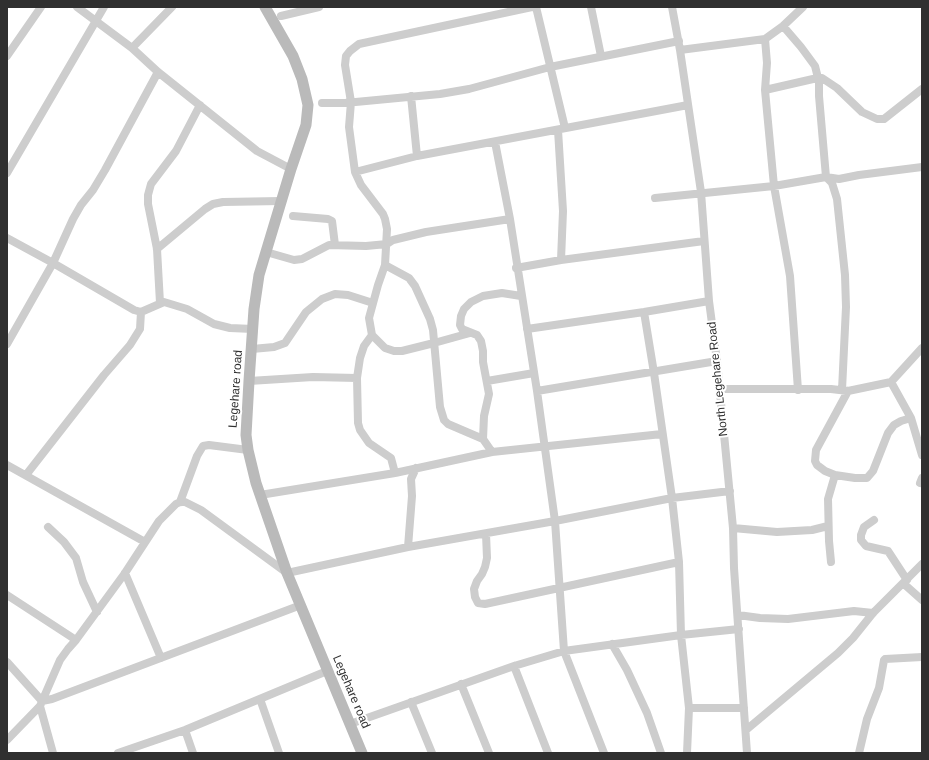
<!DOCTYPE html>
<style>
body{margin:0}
#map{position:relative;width:929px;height:760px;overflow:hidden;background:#fff;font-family:Helvetica,sans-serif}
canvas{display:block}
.frame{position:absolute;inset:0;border:8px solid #303030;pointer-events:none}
</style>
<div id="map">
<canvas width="929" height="760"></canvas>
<div class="frame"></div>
</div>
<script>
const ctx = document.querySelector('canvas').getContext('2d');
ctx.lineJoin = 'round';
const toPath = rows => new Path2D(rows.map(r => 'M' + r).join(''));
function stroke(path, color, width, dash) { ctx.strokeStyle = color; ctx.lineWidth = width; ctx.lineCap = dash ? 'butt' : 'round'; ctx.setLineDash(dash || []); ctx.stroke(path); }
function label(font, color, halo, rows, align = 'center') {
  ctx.font = font + ' Helvetica,sans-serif'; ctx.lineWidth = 4; ctx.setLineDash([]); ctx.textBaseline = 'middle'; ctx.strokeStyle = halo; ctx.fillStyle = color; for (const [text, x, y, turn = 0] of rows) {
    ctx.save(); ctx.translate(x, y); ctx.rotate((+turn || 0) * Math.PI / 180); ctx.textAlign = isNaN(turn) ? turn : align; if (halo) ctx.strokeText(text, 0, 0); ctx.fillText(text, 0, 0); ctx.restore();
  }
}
stroke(toPath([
 [77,7,132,48,158,72,257,151,291,169],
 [536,7,565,128],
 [591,7,601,56],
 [672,7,680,50,701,192,709,301,717,361,733,528,734,568,747,753],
 [281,16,319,7],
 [783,26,801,47,815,66,819,82,819,96,826,177,832,183,837,199,845,275,846,307,842,390],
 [765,39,767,63,765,90,774,186,790,276,798,390],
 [132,48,172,7],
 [680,50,765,39,783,26,803,7],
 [7,56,41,7],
 [765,90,813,79,822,78,837,88,862,112,877,119,884,119,922,89],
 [411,96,417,156],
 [322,103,345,103,440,94,469,89,550,67,679,41],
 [558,130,563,211,561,260],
 [495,142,510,219,537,391,555,521,564,651,604,753],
 [355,172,417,156,688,105],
 [7,173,104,7],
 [655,198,774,186,826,177,839,179,859,175,922,167],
 [293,216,328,219,332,221,335,245],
 [7,238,53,263,134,310,141,312,164,302,187,309,214,324,230,328,253,329],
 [157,249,205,209,213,204,223,202,281,201],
 [266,252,294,260,302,259,329,245,366,246,387,244,393,240,426,232,510,219],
 [385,265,409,278,415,286,430,319,433,330,440,407,444,420,448,424,483,439,492,452],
 [516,268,561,260,704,241],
 [160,303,157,249,148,204,148,195,151,184,176,151,200,105],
 [644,312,654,373,672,498,679,562,681,635,689,708,687,753],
 [527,329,644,312,709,301],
 [372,335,385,348,394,351,402,351,434,343,470,333],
 [7,344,53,263,73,219,81,205,93,190,105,170,158,72],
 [252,349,274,347,285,343,306,312,322,299,335,294,348,295,373,303],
 [357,378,360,358,364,346,372,335,369,318,378,285,385,265,387,229,385,219,383,214,361,185,355,172,349,127,351,102,345,65,346,56,350,51,359,44,532,7],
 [249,381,313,377,357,378,358,423,360,430,369,443,391,458,395,473],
 [487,381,534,373],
 [891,382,911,418,922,455],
 [719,389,831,389,848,391,891,382,922,348],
 [537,391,717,361],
 [848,391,816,450,815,461,817,465,825,471,835,475,855,478,867,478,873,471,888,433,894,425,901,421,911,418],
 [483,439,484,416,489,394,483,362,483,351,481,341,477,335,462,329,460,325,461,316,464,309,471,302,483,296,502,293,521,296],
 [7,465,145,542],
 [26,475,104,375,130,345,140,329,141,312],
 [920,483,922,478],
 [260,495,395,473,492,452,662,434],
 [180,502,197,456,203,446,209,445,248,450],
 [874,520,864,527,861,535,861,540,866,546,888,551,907,580],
 [48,527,64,542,76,558,83,582,97,612],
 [733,528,777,532,812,530,828,526],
 [486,534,487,558,485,567,482,574,477,581,474,589,475,597,478,603,485,604,679,562],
 [408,547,412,496,411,479,416,468],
 [831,562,829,541,828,499,835,475],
 [125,573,161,658],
 [904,584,922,600],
 [7,595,76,640],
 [738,615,760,618,788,619,854,611,873,613],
 [612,644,627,670,647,713,661,753],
 [7,662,42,701,52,699,301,605],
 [514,666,548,753],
 [461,684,489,753],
 [260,699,279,753],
 [411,702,432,753],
 [40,706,53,753],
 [689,708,744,708],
 [350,724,514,666,564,651,681,635,739,629],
 [185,730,193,753],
 [746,730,838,653,853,638,873,613,922,564],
 [7,740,40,706,60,660,68,649,76,640,125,573,159,521,176,504,180,502,185,502,201,510,287,573,408,547,555,521,672,498,730,491],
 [118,753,185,730,327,671],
 [859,753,867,719,879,688,884,660,885,659,922,657]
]), '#cdcdcd', 8);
stroke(toPath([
 [265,7,293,56,302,79,308,105,306,125,291,169,259,275,254,309,249,381,246,435,248,450,256,483,287,573,362,753]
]), '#bababa', 11);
label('12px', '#303030', '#fff', [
 ["North Legehare Road",718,379,-96],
 ["Legehare road",236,389,-86],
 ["Legehare road",351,692,67]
]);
</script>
